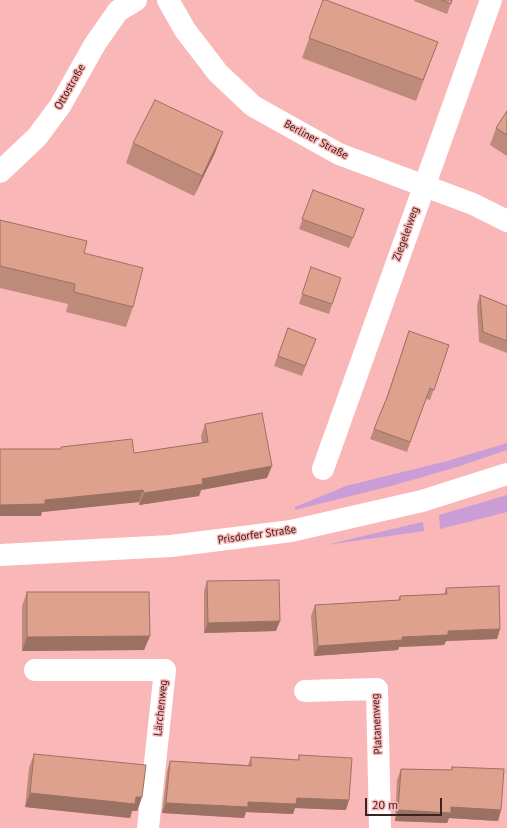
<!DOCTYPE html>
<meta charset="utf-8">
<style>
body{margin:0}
#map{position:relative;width:507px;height:828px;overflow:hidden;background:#fab7b8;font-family:"PT Sans",sans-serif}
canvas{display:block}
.scale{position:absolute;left:365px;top:798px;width:77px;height:18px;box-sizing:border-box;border:2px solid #3c2223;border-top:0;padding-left:5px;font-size:12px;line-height:14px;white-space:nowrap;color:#3c2223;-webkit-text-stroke:3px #fab7b8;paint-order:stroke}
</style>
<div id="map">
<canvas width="507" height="828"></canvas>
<div class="scale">20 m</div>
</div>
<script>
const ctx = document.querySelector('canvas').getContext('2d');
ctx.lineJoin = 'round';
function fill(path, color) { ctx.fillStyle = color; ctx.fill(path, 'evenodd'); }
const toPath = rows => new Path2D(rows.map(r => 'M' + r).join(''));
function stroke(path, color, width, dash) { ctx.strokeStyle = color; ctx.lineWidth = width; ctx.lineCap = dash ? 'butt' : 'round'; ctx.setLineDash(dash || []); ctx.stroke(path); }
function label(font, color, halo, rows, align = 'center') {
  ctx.font = font + ' "PT Sans",sans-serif'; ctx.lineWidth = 3; ctx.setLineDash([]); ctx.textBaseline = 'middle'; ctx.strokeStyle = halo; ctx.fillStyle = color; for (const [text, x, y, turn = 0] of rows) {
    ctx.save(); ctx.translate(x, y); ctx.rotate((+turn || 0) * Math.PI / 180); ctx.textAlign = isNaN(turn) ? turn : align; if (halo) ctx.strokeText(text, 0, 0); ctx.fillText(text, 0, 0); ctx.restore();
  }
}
fill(toPath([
 [507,443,507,450,457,467,391,486,295,510,295,507,346,486,447,461],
 [507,495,507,512,440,529,439,515],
 [423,522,424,531,326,545,422,522]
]), '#ca9dd7');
stroke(toPath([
 [168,0,185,30,218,73,253,106,339,154,473,204,507,221],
 [0,172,37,137,60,106,95,44,118,11,136,0],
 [323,469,491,0],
 [0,555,171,546,291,531,422,501,507,474],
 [35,670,165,670,148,828],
 [305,691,377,689,380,828]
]), '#fff', 22);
fill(toPath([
 [323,0,438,42,416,101,302,58],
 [414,0,452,0,447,14,414,1],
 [507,111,507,156,490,145,496,128],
 [133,143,215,153,194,196,126,163],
 [313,190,364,209,349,248,299,229],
 [0,220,84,253,133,307,126,327,66,312,68,304,0,288],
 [311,267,341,278,329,314,299,304],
 [480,295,507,306,507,353,479,342,477,305],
 [288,328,316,339,302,376,274,366],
 [409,331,449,345,430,400,426,399,407,452,370,439,386,399],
 [205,424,267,478,201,490,199,496,139,505,139,502,42,512,41,516,61,447,134,453,202,443,201,436],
 [207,581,276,631,204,633,204,591],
 [446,588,500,629,497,639,446,641,444,645,399,647,398,650,314,656,311,616,315,605,398,600,400,596,444,594],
 [27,592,150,636,144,650,22,651,22,606],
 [34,754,142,797,137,811,132,811,130,818,25,807,29,768],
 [299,755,346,810,295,808,293,814,246,812,244,818,162,813,167,771,170,761,248,765,251,757,298,760],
 [452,767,501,810,498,821,449,818,447,823,395,821,397,780,401,769,451,770]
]), '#be8a79');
fill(toPath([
 [223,132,215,153,194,196,202,176],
 [272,466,267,478,201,490,199,496,139,505,144,493,202,479],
 [143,490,139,502,42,512,41,516,0,516,0,505],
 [280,621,276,631,204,633,208,623],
 [500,629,497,639,446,641,444,645,399,647,398,650,314,656,318,646,402,637,448,631],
 [150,636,144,650,22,651,27,637],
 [30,793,136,797,142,797,137,811,132,811,130,818,25,807],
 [297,798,349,800,346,810,295,808,293,814,246,812,244,818,162,813,166,803,248,802],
 [451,807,501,810,498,821,449,818,447,823,395,821,398,810]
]), '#9b7163');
const building = toPath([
 [323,0,326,0,438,42,423,80,309,38,323,0],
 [442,0,452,0,451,4,442,0],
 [155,100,223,132,202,176,133,143,155,100],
 [507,111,507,135,496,128,507,111],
 [313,190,364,209,353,238,302,219,313,190],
 [0,220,87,241,84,253,143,268,133,307,74,292,75,284,0,266,0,220],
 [311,267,341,278,332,304,302,294,311,267],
 [480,295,507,306,507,341,483,332,480,295],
 [288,328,316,339,305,366,278,356,288,328],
 [409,331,449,345,434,390,430,388,410,442,374,429,388,395,409,331],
 [262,413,272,466,202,479,203,484,144,493,143,490,45,500,45,504,0,505,0,449,61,449,61,447,132,439,134,453,208,442,205,424,262,413],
 [279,580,280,621,208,623,207,581,279,580],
 [499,586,500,629,448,631,448,635,402,637,402,640,318,646,315,605,400,600,400,596,447,594,446,588,499,586],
 [27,592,149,592,150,636,27,637,27,592],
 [34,754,146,765,142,797,136,797,135,804,30,793,34,754],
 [299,755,352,758,349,800,297,798,296,804,248,802,248,807,166,803,170,761,251,766,251,757,299,760,299,755],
 [452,767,504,769,501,810,451,807,451,813,398,810,401,769,452,770,452,767]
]);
fill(building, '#dda18d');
stroke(building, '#9b7163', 1);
label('11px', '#3c2223', '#fab7b8', [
 ["Ottostraße",70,87,-60],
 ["Berliner Straße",316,140,28],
 ["Ziegeleiweg",406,234,-70],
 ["Prisdorfer Straße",257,535,-8],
 ["Lärchenweg",161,708,-84],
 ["Platanenweg",377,724,-93]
]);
</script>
